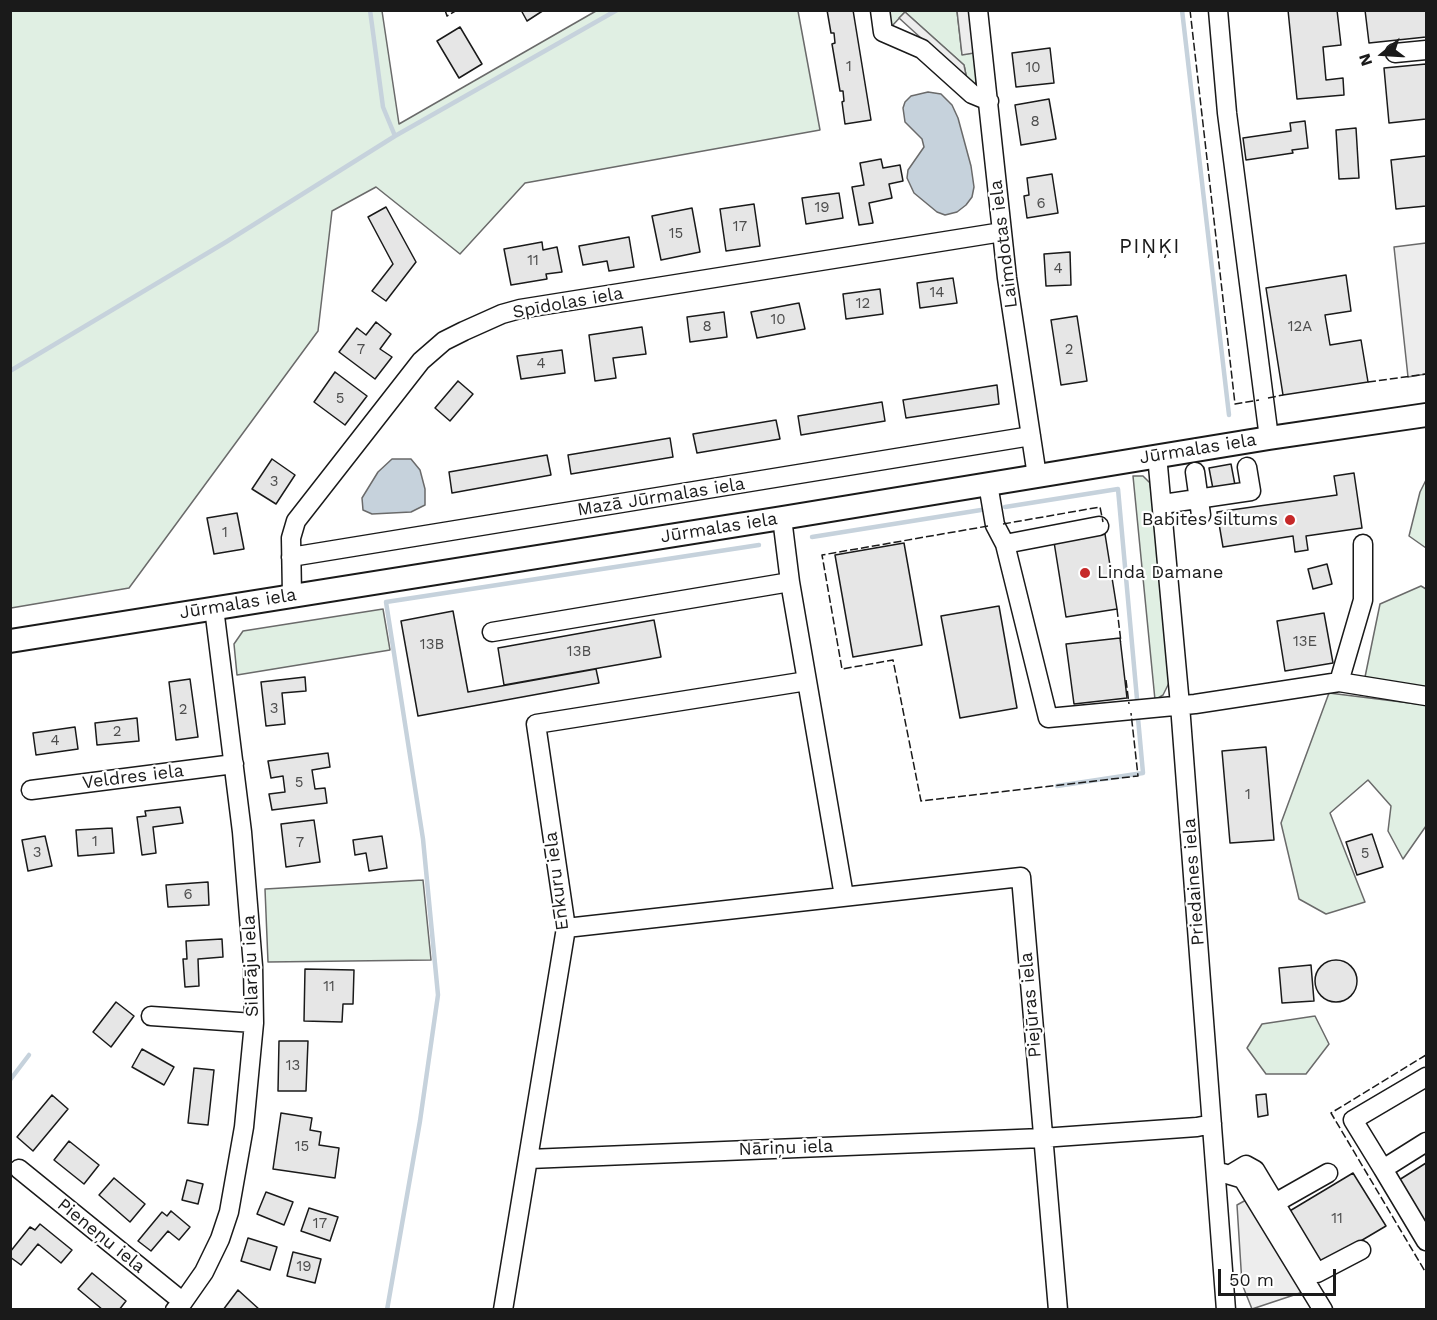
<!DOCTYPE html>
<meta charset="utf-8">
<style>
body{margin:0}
#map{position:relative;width:1437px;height:1320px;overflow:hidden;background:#fff;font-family:"Work Sans",sans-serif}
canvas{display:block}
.frame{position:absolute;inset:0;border:12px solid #1a1a1a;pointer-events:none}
.north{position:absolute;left:1353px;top:24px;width:60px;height:60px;-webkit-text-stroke:4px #fff;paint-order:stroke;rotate:252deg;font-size:16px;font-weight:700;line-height:24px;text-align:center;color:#1a1a1a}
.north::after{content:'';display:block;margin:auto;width:21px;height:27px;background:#1a1a1a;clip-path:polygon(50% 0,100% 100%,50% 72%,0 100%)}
.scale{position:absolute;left:1218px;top:1269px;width:118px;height:27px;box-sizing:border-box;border:3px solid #1a1a1a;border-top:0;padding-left:8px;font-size:18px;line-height:21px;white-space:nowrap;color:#1a1a1a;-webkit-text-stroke:4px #fff;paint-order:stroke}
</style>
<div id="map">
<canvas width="1437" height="1320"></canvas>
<div class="frame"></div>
<div class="north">N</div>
<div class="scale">50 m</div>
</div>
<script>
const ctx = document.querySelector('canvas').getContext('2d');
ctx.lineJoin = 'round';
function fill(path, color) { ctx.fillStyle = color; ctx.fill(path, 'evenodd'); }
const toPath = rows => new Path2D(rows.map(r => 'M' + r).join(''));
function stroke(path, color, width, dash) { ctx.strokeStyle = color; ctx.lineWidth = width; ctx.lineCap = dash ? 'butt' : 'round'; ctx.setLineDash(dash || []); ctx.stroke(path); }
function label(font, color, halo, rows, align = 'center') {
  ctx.font = font + ' "Work Sans",sans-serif'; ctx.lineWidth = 4.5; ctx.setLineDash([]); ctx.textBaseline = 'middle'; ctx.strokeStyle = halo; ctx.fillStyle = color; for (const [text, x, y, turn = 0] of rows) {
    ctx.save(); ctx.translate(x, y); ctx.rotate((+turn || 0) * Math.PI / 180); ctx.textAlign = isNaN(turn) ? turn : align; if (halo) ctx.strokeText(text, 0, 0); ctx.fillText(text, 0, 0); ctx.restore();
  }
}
const green = toPath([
 [11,10,382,11,399,124,596,11,798,11,820,130,525,183,460,254,376,187,332,211,318,331,129,588,11,608,11,10],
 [885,11,957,11,962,54,974,53,977,81,974,85,967,80,964,65,905,12,892,26,886,21,885,11],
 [1133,476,1143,476,1150,483,1152,498,1169,683,1163,695,1155,700,1133,476],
 [1426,480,1426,548,1409,536,1420,492,1426,480],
 [1421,586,1426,589,1426,688,1365,677,1380,604,1421,586],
 [383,609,390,650,237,675,234,644,243,631,383,609],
 [1329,693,1426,705,1426,826,1403,859,1388,831,1391,806,1368,780,1330,813,1365,902,1326,914,1299,899,1281,823,1329,693],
 [423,880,431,960,268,962,265,889,423,880],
 [1315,1016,1329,1044,1306,1074,1266,1074,1247,1048,1262,1024,1315,1016]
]);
fill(green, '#e0efe3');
stroke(green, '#6a6a6a', 1.5);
const parking = toPath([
 [957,11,969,11,974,53,962,55,957,11],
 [905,12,964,65,967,80,899,18,905,12],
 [1426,243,1426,374,1408,377,1394,247,1426,243],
 [1246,1200,1303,1292,1252,1309,1242,1284,1237,1205,1246,1200]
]);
fill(parking, '#ededed');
stroke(parking, '#6a6a6a', 1.5);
const water = toPath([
 [928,92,941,94,952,105,958,118,971,166,974,187,972,197,966,205,957,212,945,215,937,212,914,193,907,178,908,170,924,147,922,139,905,122,903,108,905,102,911,96,928,92],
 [392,459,411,459,420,470,425,489,425,505,411,512,372,514,363,510,362,498,378,472,392,459]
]);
fill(water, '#c6d2dc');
stroke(water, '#6a6a6a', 1.5);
stroke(toPath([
 [370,10,383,107,395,136],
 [1182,10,1229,415],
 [10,371,226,242,395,136,617,10],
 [1005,507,1118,489,1137,699],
 [812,537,981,510],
 [1057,786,1143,773,1138,718],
 [10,1080,29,1055],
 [387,1310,420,1121,438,995,423,839,386,602,759,545]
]), '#c6d2dc', 4.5);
const building = toPath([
 [521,10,544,10,527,21,521,10],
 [827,10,853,10,871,120,845,124,842,102,844,101,843,91,840,91,832,44,835,43,834,33,831,33,827,10],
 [1288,10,1337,10,1341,45,1323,47,1326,80,1343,78,1344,95,1297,99,1288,10],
 [1365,10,1426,10,1426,37,1369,43,1365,10],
 [460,27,482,64,459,78,437,41,460,27],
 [1050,48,1054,83,1016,87,1012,53,1050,48],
 [1426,64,1426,119,1389,123,1384,68,1426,64],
 [1049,99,1056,139,1021,145,1015,105,1049,99],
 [1305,121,1308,148,1292,150,1293,153,1246,160,1243,138,1291,131,1290,123,1305,121],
 [1356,128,1359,178,1339,179,1336,130,1356,128],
 [1426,156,1426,206,1396,209,1391,160,1426,156],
 [881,159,883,168,900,165,903,181,889,184,892,198,869,203,873,223,859,225,852,187,864,185,860,163,881,159],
 [1052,174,1058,213,1027,218,1024,196,1029,195,1027,178,1052,174],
 [839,193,843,218,806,224,802,198,839,193],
 [754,204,760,246,726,251,720,209,754,204],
 [386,207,416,262,386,301,372,291,393,264,368,217,386,207],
 [692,208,700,252,661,260,652,216,692,208],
 [629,237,634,267,609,271,607,261,583,265,579,246,629,237],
 [542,242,543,250,557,247,562,272,546,274,547,279,511,285,504,249,542,242],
 [1070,252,1071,285,1046,286,1044,254,1070,252],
 [1346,275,1351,311,1325,315,1330,345,1361,340,1368,382,1283,395,1266,288,1346,275],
 [953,278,957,303,920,308,917,283,953,278],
 [880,289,883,314,846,319,843,294,880,289],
 [799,303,805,329,757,338,751,312,799,303],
 [724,312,727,337,690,342,687,317,724,312],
 [1077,316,1087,381,1061,385,1051,320,1077,316],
 [376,322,391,334,380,349,392,357,375,379,339,352,357,328,366,335,376,322],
 [642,327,646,354,613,358,616,378,595,381,589,335,642,327],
 [562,350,565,373,521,379,517,356,562,350],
 [335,372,367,396,345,425,314,402,335,372],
 [458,381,473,394,450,421,435,408,458,381],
 [997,385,999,404,906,418,903,400,997,385],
 [882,402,885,421,801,435,798,416,882,402],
 [776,420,780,439,697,453,693,434,776,420],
 [670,438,673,457,571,474,568,455,670,438],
 [547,455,551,475,452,493,449,472,547,455],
 [272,459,295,475,276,504,252,489,272,459],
 [1231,464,1235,485,1213,489,1209,468,1231,464],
 [1354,473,1362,528,1306,536,1308,550,1295,552,1293,536,1223,547,1217,512,1337,495,1334,476,1354,473],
 [237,513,244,549,214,554,207,518,237,513],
 [1105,534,1117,609,1066,617,1054,542,1105,534],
 [904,543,922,645,853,657,835,555,904,543],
 [1327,564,1332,584,1313,589,1308,569,1327,564],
 [999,606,1017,708,960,718,941,616,999,606],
 [453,611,468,692,596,669,599,683,418,716,401,621,453,611],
 [1324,613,1333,663,1285,671,1277,621,1324,613],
 [654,620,661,657,504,685,498,648,654,620],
 [1120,638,1127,698,1074,704,1066,644,1120,638],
 [305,677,306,691,282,693,285,724,266,726,261,682,305,677],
 [190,679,198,737,176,740,169,682,190,679],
 [137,718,139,741,97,745,95,723,137,718],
 [75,727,78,749,36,755,33,733,75,727],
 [1266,747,1274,840,1230,843,1222,751,1266,747],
 [328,753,330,767,312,770,315,789,325,788,327,803,272,810,269,794,285,792,283,776,271,778,268,761,328,753],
 [180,807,183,823,153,827,156,853,142,855,137,817,146,816,145,811,180,807],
 [314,820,320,862,286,867,281,824,314,820],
 [112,828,114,853,78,856,76,830,112,828],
 [1372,834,1383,867,1357,875,1346,842,1372,834],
 [45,836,52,866,28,871,22,840,45,836],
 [382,836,387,868,369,871,366,853,355,855,353,840,382,836],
 [208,882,209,905,168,907,166,885,208,882],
 [222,939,223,957,198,959,199,986,185,987,183,959,187,959,186,941,222,939],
 '1315 981a21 21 0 1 1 42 0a21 21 0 1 1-42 0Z',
 [1311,965,1314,1001,1282,1003,1279,968,1311,965],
 [305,969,354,970,353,1004,343,1004,342,1022,304,1021,305,969],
 [116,1002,134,1016,111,1047,93,1032,116,1002],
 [279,1041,308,1041,306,1091,278,1091,279,1041],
 [142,1049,174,1067,164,1085,132,1067,142,1049],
 [194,1068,214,1070,208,1125,188,1123,194,1068],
 [1266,1094,1268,1115,1258,1117,1256,1095,1266,1094],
 [52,1095,68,1109,33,1151,17,1137,52,1095],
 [281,1113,312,1118,310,1130,321,1132,319,1145,339,1148,335,1178,273,1169,281,1113],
 [69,1141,99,1165,84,1184,54,1160,69,1141],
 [1426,1163,1426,1224,1399,1180,1426,1163],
 [1353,1173,1386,1226,1320,1265,1288,1212,1353,1173],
 [114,1178,145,1204,130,1222,99,1195,114,1178],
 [187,1180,203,1184,198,1204,182,1200,187,1180],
 [266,1192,293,1202,284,1225,257,1214,266,1192],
 [309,1208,338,1217,330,1241,301,1231,309,1208],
 [171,1211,190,1227,179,1240,168,1231,151,1251,138,1241,162,1212,167,1216,171,1211],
 [40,1224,72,1250,61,1263,38,1244,21,1265,10,1257,10,1252,30,1227,35,1230,40,1224],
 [248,1238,277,1247,270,1270,241,1261,248,1238],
 [293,1252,321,1259,315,1283,287,1276,293,1252],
 [92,1273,126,1301,119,1310,103,1310,78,1289,92,1273],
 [238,1290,260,1310,223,1310,238,1290]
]);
fill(building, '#e6e6e6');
stroke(building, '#1a1a1a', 1.5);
const minor = toPath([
 [880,10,883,32,922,49,972,94,989,101],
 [978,10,1007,278,1037,476],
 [1218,10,1227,113,1269,438],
 [1395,53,1426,50],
 [1157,455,1180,705,1226,1310],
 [1195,472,1201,515],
 [988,484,995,525,1005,544,1048,718,1195,704,1339,682,1363,600,1363,544],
 [1163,504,1251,491,1247,467],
 [782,518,790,582,844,896],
 [1005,544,1099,526],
 [291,557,1031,436],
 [292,595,291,538,296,521,421,361,444,341,464,331,502,314,520,309,1002,232],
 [492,632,790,582],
 [1339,682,1426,696],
 [31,790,234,764],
 [566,928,1021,877,1058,1310],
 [151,1016,254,1023],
 [1426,1142,1383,1169,1426,1241],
 [529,1159,1042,1138,1197,1127,1212,1124],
 [19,1169,183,1302],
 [1383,1169,1353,1120,1426,1077],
 [1223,1173,1243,1179,1323,1310],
 [1231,1174,1246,1165,1255,1170,1317,1273,1361,1250],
 [1275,1203,1328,1173],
 [175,1310,183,1302,204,1272,220,1239,229,1212,244,1127,254,1023,253,966,242,832,214,608],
 [503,1310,566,928,536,724,807,681]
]);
const major = toPath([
 [10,641,782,518,1269,438,1426,415]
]);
stroke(minor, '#1a1a1a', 21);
stroke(major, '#1a1a1a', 26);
stroke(minor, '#fff', 18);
stroke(major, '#fff', 22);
stroke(toPath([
 [445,10,447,16,457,10],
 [1190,10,1235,404,1259,400],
 [1368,382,1426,374],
 [1268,398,1283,395],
 [1003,524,1100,507,1103,522],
 [988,526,822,555,842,669,893,660,921,801,1138,776,1131,713],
 [1117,609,1121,642],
 [1126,680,1129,704],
 [1426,1055,1331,1113,1426,1273]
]), '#1a1a1a', 1.5, [8, 3]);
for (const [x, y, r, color] of [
 [1290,520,6,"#c62828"],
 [1085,573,6,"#c62828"]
]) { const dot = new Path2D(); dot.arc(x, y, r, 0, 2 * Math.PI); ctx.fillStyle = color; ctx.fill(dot); stroke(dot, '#fff', 2); }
label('15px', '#4d4d4d', null, [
 ["1",849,67],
 ["10",1033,68],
 ["8",1035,122],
 ["6",1041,204],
 ["19",822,208],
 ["17",740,227],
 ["15",676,234],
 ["11",533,261],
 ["4",1058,269],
 ["14",937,293],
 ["12",863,304],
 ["10",778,320],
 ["8",707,327],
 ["12A",1300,327],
 ["7",361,350],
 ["2",1069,350],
 ["4",541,364],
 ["5",340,399],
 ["3",274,482],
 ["1",225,533],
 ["13E",1305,642],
 ["13B",432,645],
 ["13B",579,652],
 ["3",274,709],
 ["2",183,710],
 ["2",117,732],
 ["4",55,741],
 ["5",299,783],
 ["1",1248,795],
 ["1",95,842],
 ["7",300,843],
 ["3",37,853],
 ["5",1365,854],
 ["6",188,895],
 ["11",329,987],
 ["13",293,1066],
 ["15",302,1147],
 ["11",1337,1219],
 ["17",320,1224],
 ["19",304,1267]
]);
label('18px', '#1a1a1a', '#fff', [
 ["Laimdotas iela",1004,244,-97],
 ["Spīdolas iela",568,303,-10],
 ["Jūrmalas iela",1198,449,-9],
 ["Mazā Jūrmalas iela",661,497,-9],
 ["Jūrmalas iela",719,528,-9],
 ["Jūrmalas iela",238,604,-9],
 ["Veldres iela",133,777,-7],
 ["Enkuru iela",557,881,-97],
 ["Priedaines iela",1194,882,-94],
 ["Silarāju iela",251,966,-92],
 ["Piejūras iela",1031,1005,-95],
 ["Nāriņu iela",786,1148,-2],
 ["Pieneņu iela",101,1236,39]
]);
label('18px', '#1a1a1a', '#fff', [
 ["Babites siltums",1278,520],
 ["Linda Damane",1097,573,"left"]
], 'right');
ctx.letterSpacing = '1.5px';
label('21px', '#1a1a1a', '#fff', [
 ["PIŅĶI",1150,247]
]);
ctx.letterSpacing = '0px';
</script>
